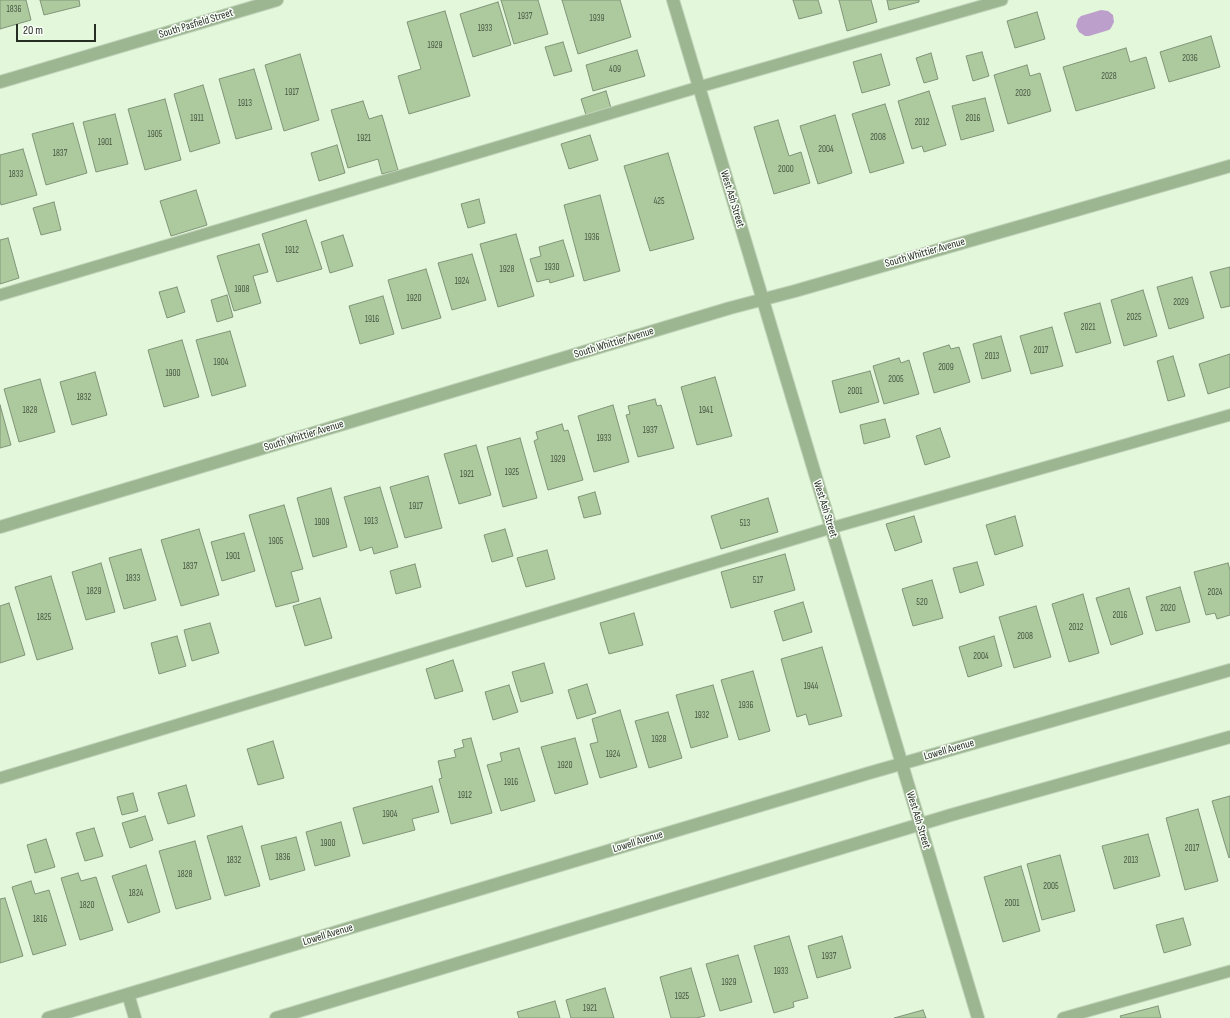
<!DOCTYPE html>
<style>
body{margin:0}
#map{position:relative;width:1230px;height:1018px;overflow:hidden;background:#e3f7da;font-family:"Sofia Sans Condensed",sans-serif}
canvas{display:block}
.scale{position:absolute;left:16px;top:24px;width:80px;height:18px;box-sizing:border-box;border:2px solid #262e23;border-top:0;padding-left:5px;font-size:12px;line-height:14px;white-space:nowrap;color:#262e23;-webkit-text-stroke:3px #fafff9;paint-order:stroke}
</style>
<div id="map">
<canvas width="1230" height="1018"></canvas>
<div class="scale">20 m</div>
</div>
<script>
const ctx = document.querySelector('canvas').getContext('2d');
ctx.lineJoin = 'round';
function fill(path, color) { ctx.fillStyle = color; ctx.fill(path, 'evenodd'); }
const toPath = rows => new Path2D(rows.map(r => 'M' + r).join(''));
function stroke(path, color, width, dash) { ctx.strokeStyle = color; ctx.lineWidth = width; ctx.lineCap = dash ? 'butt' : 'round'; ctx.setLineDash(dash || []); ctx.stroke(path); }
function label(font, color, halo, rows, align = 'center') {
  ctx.font = font + ' "Sofia Sans Condensed",sans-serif'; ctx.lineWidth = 3; ctx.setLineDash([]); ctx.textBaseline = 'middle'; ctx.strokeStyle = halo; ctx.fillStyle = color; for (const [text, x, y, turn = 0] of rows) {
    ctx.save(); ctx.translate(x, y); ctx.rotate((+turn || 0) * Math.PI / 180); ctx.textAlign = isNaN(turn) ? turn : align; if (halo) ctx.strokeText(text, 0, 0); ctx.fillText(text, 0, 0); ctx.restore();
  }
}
fill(toPath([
 [1101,10,1108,11,1113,15,1114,22,1111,28,1109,30,1089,36,1085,36,1079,32,1076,26,1078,19,1081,16]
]), '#bca0cb');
const building = toPath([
 [0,0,26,0,31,20,0,29,0,0],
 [40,0,79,0,80,6,44,15,40,0],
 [501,0,538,0,548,34,514,44,501,0],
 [562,0,620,0,631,37,578,54,562,0],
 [793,0,818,0,822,13,799,19,793,0],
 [839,0,871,0,877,22,847,31,839,0],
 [887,0,919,0,919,2,889,10,887,0],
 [498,2,511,45,473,57,460,14,498,2],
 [445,11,470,96,409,114,398,76,421,69,407,22,445,11],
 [1037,12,1045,39,1015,48,1007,21,1037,12],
 [1211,36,1220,67,1169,82,1160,52,1211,36],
 [563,42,572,71,554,76,545,47,563,42],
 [1126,48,1130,62,1146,57,1155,88,1076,111,1063,67,1126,48],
 [637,50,645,76,593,91,586,65,637,50],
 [982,52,989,76,973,81,966,56,982,52],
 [931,53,938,79,924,83,916,58,931,53],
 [300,54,319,120,284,131,265,65,300,54],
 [881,54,890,85,862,93,853,62,881,54],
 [1027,65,1030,76,1040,73,1051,111,1008,124,994,75,1027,65],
 [254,69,272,129,236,139,219,79,254,69],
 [203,85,220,143,190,152,174,94,203,85],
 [606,91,611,108,586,115,581,99,606,91],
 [929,91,946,145,924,152,922,146,912,149,898,101,929,91],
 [985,98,994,131,961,140,952,106,985,98],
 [165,99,181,160,145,170,128,109,165,99],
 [363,101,369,119,382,115,398,170,382,174,378,159,348,168,331,110,363,101],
 [885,104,904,163,870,173,852,114,885,104],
 [115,114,128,164,96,172,83,122,115,114],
 [835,115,852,173,818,184,800,126,835,115],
 [778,120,789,156,801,152,810,183,774,194,754,127,778,120],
 [73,123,87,173,46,185,32,134,73,123],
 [590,135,598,160,569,169,561,144,590,135],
 [337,145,345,173,319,181,311,153,337,145],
 [23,149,37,195,1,205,0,201,0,155,23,149],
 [668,153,694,239,650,251,624,166,668,153],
 [196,190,207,225,171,236,160,201,196,190],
 [600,195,620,271,584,281,564,205,600,195],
 [479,199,485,223,468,228,461,204,479,199],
 [54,202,61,230,41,235,33,208,54,202],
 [306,220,322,269,277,282,262,234,306,220],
 [516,234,534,296,498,307,480,244,516,234],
 [343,235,353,266,330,273,321,242,343,235],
 [8,238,19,278,0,284,0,240,8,238],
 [563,240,574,276,550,283,549,279,537,282,530,259,541,256,539,247,563,240],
 [259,244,268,272,253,276,261,303,234,311,217,256,259,244],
 [472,254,486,300,452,310,438,263,472,254],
 [1230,267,1230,306,1221,308,1210,272,1230,267],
 [426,269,441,318,402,329,388,280,426,269],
 [1192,277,1204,318,1169,329,1157,287,1192,277],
 [177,287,185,312,167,318,159,292,177,287],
 [1143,290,1157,336,1124,346,1111,300,1143,290],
 [227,295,233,317,217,322,211,300,227,295],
 [383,296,394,334,360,344,349,306,383,296],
 [1100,303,1111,343,1076,353,1064,313,1100,303],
 [1052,327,1063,366,1031,374,1020,336,1052,327],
 [230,331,246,386,212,396,196,340,230,331],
 [1001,336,1011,371,982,379,973,344,1001,336],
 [182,340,199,397,164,407,148,350,182,340],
 [949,345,951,349,959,347,970,382,934,393,923,353,949,345],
 [1230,354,1230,387,1208,394,1199,364,1230,354],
 [1173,356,1185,396,1168,401,1157,361,1173,356],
 [899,358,901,363,909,360,919,394,884,404,873,366,899,358],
 [870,371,879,402,840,413,832,381,870,371],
 [95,372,107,415,72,425,60,382,95,372],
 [715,377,732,436,697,445,681,387,715,377],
 [40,379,55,432,19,442,4,389,40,379],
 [655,399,657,406,661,405,674,448,638,457,626,415,630,414,628,406,655,399],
 [0,405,11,445,0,448,0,405],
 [613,405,629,462,594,472,578,416,613,405],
 [885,419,890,437,864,444,860,425,885,419],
 [562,424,564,431,568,430,583,480,548,490,534,441,538,439,536,432,562,424],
 [940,428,950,457,925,465,916,436,940,428],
 [520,438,537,498,503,507,487,447,520,438],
 [476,445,491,495,459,504,444,454,476,445],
 [428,476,442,528,405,538,390,487,428,476],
 [380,487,398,547,374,554,372,547,360,551,344,497,380,487],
 [331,488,347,547,313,557,297,498,331,488],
 [595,492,601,514,584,518,578,497,595,492],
 [768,498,778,532,721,549,711,516,768,498],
 [284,505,303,569,291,572,299,601,276,607,249,515,284,505],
 [914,516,922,542,895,551,886,524,914,516],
 [1015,516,1023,546,995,555,986,525,1015,516],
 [199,529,219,595,181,606,161,540,199,529],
 [505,529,513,556,492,562,484,535,505,529],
 [244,533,255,571,222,581,211,542,244,533],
 [141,549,156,600,124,609,109,558,141,549],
 [547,550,555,579,526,587,517,558,547,550],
 [785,554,795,590,731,608,721,572,785,554],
 [977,562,984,585,960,593,953,568,977,562],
 [101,563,115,612,86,620,72,572,101,563],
 [1228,563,1230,570,1230,615,1217,619,1215,613,1206,615,1194,572,1228,563],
 [415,564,421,587,396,594,390,571,415,564],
 [51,576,73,649,37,660,15,587,51,576],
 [932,580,943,618,913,626,902,589,932,580],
 [1180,587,1190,622,1156,631,1146,597,1180,587],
 [1129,588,1143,634,1111,645,1096,598,1129,588],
 [1083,594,1099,653,1069,662,1052,604,1083,594],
 [320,598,332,638,305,646,293,606,320,598],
 [803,602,812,632,783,641,774,611,803,602],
 [9,603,25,655,0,663,0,606,9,603],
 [1036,606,1051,657,1014,668,999,617,1036,606],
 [634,613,643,645,609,654,600,623,634,613],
 [210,623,219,653,192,661,184,630,210,623],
 [177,636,186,666,159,674,151,643,177,636],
 [994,636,1002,666,968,677,959,647,994,636],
 [822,647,842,716,809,725,806,714,797,717,781,659,822,647],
 [453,660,463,691,435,699,426,669,453,660],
 [544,663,553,693,521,702,512,672,544,663],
 [753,671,770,731,739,740,721,680,753,671],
 [587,684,596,713,577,719,568,690,587,684],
 [509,685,518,712,493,720,485,692,509,685],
 [713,685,728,737,691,748,676,695,713,685],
 [620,710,637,767,600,778,590,744,598,742,592,719,620,710],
 [668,712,682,758,649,768,635,721,668,712],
 [471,738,492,813,451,824,439,779,442,778,438,761,456,757,454,750,464,747,462,740,471,738],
 [575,738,588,784,555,794,541,747,575,738],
 [273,741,284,778,258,785,247,749,273,741],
 [519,748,535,801,501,811,487,765,502,761,500,753,519,748],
 [186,785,195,816,168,824,158,793,186,785],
 [432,786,439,812,412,819,415,830,363,844,353,808,432,786],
 [133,793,138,811,122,815,117,797,133,793],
 [1230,796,1230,857,1229,858,1212,801,1230,796],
 [1198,809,1218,881,1185,890,1166,818,1198,809],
 [145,816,153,840,130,848,122,823,145,816],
 [341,822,350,856,315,866,306,832,341,822],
 [242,826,260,886,225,896,207,836,242,826],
 [94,828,103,856,85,861,76,833,94,828],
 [1148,834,1160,876,1114,889,1102,846,1148,834],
 [296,837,305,870,270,880,261,846,296,837],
 [46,839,55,867,35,873,27,845,46,839],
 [195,841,211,899,176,909,159,851,195,841],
 [1060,855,1075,911,1042,920,1027,864,1060,855],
 [146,865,160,912,128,923,112,876,146,865],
 [1021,866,1040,931,1003,942,984,877,1021,866],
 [78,873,81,881,96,877,113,930,80,940,61,878,78,873],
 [31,881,35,894,49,890,66,945,33,955,12,887,31,881],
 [5,898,23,956,0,963,0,899,5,898],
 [1183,918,1191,945,1164,953,1156,925,1183,918],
 [789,936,808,998,793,1002,794,1007,774,1013,754,946,789,936],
 [842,936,851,968,817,978,808,946,842,936],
 [738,955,752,1002,720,1011,706,964,738,955],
 [691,968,705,1016,696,1018,671,1018,660,977,691,968],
 [605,988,614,1018,571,1018,566,1000,605,988],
 [555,1001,560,1018,519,1018,517,1012,555,1001],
 [1158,1006,1161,1018,1121,1018,1120,1016,1158,1006],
 [923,1010,926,1018,894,1018,923,1010]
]);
fill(building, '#acca9e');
stroke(building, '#819479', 1);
const service = toPath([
 [0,295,699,87,1002,0],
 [0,778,831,528,1230,415],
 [1063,1018,1230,971]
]);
const minor = toPath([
 [0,82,277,0],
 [0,527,730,308,795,291,1230,166],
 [128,994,135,1018],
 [48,1018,869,773,1230,670],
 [276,1018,951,815,1230,737]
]);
const tertiary = toPath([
 [673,0,978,1018]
]);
stroke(service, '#c1d3b9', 13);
stroke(minor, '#c1d3b9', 14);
stroke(tertiary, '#c1d3b9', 14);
stroke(service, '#9db692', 11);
stroke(minor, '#9db692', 12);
stroke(tertiary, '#9db692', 12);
label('9px', '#485542', null, [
 ["1836",14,10],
 ["1937",525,17],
 ["1939",597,19],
 ["1933",485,29],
 ["1929",435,46],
 ["2036",1190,59],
 ["409",615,70],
 ["2028",1109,77],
 ["1917",292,93],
 ["2020",1023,94],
 ["1913",245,104],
 ["1911",197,119],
 ["2016",973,119],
 ["2012",922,123],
 ["1905",155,135],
 ["2008",878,138],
 ["1921",364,139],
 ["1901",105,143],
 ["2004",826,150],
 ["1837",60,154],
 ["2000",786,170],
 ["1833",16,175],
 ["425",659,202],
 ["1936",592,238],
 ["1912",292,251],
 ["1930",552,268],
 ["1928",507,270],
 ["1924",462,282],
 ["1908",242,290],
 ["1920",414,299],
 ["2029",1181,303],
 ["2025",1134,318],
 ["1916",372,320],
 ["2021",1088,328],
 ["2017",1041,351],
 ["2013",992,357],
 ["1904",221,363],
 ["2009",946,368],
 ["1900",173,374],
 ["2005",896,380],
 ["2001",855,392],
 ["1832",84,398],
 ["1828",30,411],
 ["1941",706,411],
 ["1937",650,431],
 ["1933",604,439],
 ["1929",558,460],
 ["1925",512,473],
 ["1921",467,475],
 ["1917",416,507],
 ["1913",371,522],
 ["1909",322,523],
 ["513",745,524],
 ["1905",276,542],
 ["1901",233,557],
 ["1837",190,567],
 ["1833",133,579],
 ["517",758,581],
 ["1829",94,592],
 ["2024",1215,593],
 ["520",922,603],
 ["2020",1168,609],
 ["2016",1120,616],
 ["1825",44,618],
 ["2012",1076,628],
 ["2008",1025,637],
 ["2004",981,657],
 ["1944",811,687],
 ["1936",746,706],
 ["1932",702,716],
 ["1928",659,740],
 ["1924",613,755],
 ["1920",565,766],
 ["1916",511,783],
 ["1912",465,796],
 ["1904",390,815],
 ["1900",328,844],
 ["2017",1192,849],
 ["1836",283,858],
 ["1832",234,861],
 ["2013",1131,861],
 ["1828",185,875],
 ["2005",1051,887],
 ["1824",136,894],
 ["2001",1012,904],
 ["1820",87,906],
 ["1816",40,920],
 ["1937",829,957],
 ["1933",781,972],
 ["1929",729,983],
 ["1925",682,997],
 ["1921",590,1009]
]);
label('11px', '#262e23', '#fafff9', [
 ["South Pasfield Street",196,24,-17],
 ["West Ash Street",732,199,73],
 ["South Whittier Avenue",925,253,-16],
 ["South Whittier Avenue",614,343,-17],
 ["South Whittier Avenue",304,436,-17],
 ["West Ash Street",825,509,73],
 ["Lowell Avenue",949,750,-16],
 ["West Ash Street",918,820,73],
 ["Lowell Avenue",638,842,-17],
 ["Lowell Avenue",328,935,-17]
]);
</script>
